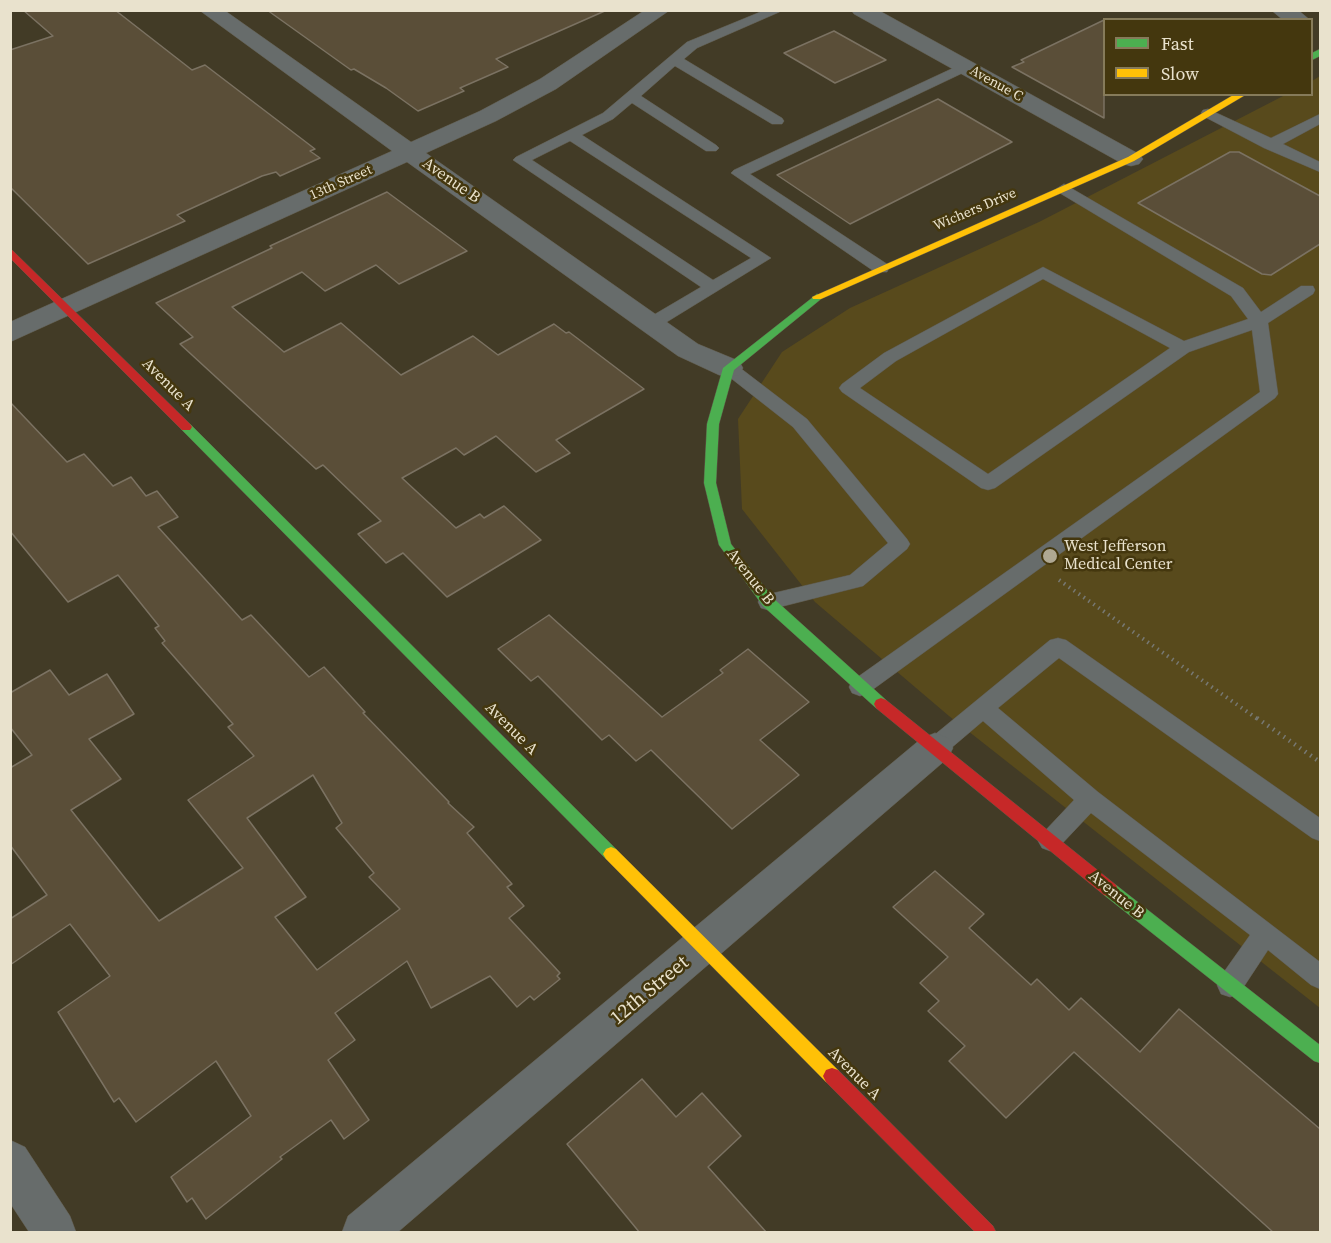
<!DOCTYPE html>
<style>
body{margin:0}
#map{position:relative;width:1331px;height:1243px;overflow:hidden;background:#423b26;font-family:"Source Serif 4",serif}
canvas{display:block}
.frame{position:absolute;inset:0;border:12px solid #e9e2cd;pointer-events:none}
.legend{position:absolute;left:1103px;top:18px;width:210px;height:78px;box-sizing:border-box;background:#44370e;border:2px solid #867b5a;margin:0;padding:8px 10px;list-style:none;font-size:18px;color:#e9e2cd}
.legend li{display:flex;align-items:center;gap:12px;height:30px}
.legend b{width:30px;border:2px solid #867b5a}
</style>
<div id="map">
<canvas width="1331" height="1243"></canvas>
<div class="frame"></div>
<ul class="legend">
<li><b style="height:8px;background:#4caf50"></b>Fast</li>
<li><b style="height:8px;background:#ffc107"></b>Slow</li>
</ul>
</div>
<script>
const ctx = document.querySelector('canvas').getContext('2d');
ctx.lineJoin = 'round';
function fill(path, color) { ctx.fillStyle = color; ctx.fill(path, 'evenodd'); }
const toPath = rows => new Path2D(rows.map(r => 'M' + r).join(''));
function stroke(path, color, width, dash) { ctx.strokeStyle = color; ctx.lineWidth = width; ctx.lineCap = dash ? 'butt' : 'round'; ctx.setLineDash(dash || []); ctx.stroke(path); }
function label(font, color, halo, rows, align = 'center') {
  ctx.font = font + ' "Source Serif 4",serif'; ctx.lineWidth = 5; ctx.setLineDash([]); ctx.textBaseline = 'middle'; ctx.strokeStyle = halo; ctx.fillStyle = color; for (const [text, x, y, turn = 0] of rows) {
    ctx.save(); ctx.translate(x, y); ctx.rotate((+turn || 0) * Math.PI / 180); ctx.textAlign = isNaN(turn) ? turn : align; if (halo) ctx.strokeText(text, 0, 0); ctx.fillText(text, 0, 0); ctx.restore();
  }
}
fill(toPath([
 [1320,76,1320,1008,949,716,815,602,742,509,738,419,782,352,850,308,1039,222,1285,95,1312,94,1312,81]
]), '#584a1c');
const building = toPath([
 [23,10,115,10,192,70,205,65,315,149,310,151,320,158,280,176,276,172,262,176,177,215,185,221,88,264,10,187,10,50,53,36,23,10],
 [267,10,607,10,496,59,508,67,460,88,464,91,418,111,386,88,354,69,351,70,267,10],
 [1104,20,1104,118,1012,67,1024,62,1021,60,1104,20],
 [834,31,886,60,835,83,784,53,834,31],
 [938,99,1012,142,850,224,777,175,938,99],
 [1230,152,1239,152,1320,196,1320,244,1271,275,1262,274,1138,203,1230,152],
 [387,192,467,251,399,284,376,265,325,291,302,272,232,307,284,352,341,323,401,375,473,336,498,355,554,324,566,333,569,332,644,389,556,440,570,453,536,472,496,436,464,455,456,448,402,478,456,528,480,514,484,518,504,506,541,540,447,597,403,553,386,563,358,534,381,521,323,465,316,469,180,344,193,337,156,303,272,248,270,246,387,192],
 [10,402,67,462,84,454,113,486,131,477,146,496,157,491,178,517,158,527,242,620,251,615,309,677,324,667,365,712,363,713,449,802,448,803,474,827,467,833,512,884,507,887,524,906,509,918,560,973,557,976,560,979,534,1000,530,996,517,1007,490,976,431,1008,407,961,335,1013,355,1040,328,1060,369,1120,344,1139,331,1120,280,1157,282,1159,206,1219,192,1198,187,1202,171,1177,251,1116,216,1061,136,1122,119,1098,114,1102,58,1012,110,976,70,924,10,965,10,919,47,895,10,845,10,768,32,755,10,727,10,693,50,670,69,695,107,674,134,714,89,739,121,779,71,810,159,921,243,868,188,800,254,756,228,727,233,724,162,643,165,641,155,628,159,626,118,575,68,602,10,531,10,402],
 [313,775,342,823,336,828,374,873,369,877,400,909,317,970,275,917,306,897,247,818,313,775],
 [549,615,662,717,723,673,720,670,748,649,809,702,760,740,799,775,732,829,651,750,636,761,609,735,602,740,538,676,531,681,498,649,549,615],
 [935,871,984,914,969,928,1031,985,1037,979,1069,1010,1081,998,1140,1052,1179,1009,1320,1129,1320,1233,1274,1233,1074,1052,1006,1118,949,1061,965,1046,928,1011,939,1001,920,983,948,957,893,907,935,871],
 [642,1079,676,1117,702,1093,741,1136,708,1167,767,1233,640,1233,567,1144,642,1079]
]);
fill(building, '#5a4e38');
stroke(building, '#7b7262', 1.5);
const lane = toPath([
 [765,10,784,10,697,48,684,59,782,118,784,121,782,124,772,124,675,66,641,96,716,145,719,148,716,151,706,151,632,103,613,119,582,135,771,258,657,328,645,328,642,324,645,320,701,287,513,160,516,157,603,113,687,42,765,10],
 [570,141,751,258,713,280,532,160,570,141],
 [964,63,971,67,969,70,750,174,887,264,889,268,887,272,875,272,731,173,734,170,964,63],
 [1208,109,1271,138,1320,114,1320,124,1283,144,1320,162,1320,172,1264,148,1203,116,1201,113,1203,110,1208,109],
 [1064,184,1243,288,1261,312,1301,286,1313,286,1315,290,1313,294,1268,323,1278,394,1275,398,868,693,860,696,852,693,849,687,852,681,1260,392,1252,330,1189,352,995,488,988,490,981,488,842,392,839,388,842,384,884,353,1043,267,1184,341,1248,319,1231,296,1058,192,1056,189,1064,184],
 [1043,279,1170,348,988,474,860,388,896,361,1043,279],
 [729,362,735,364,807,419,907,539,910,544,907,549,863,586,768,610,761,608,758,602,761,596,850,575,888,543,793,427,723,372,720,368,723,364,729,362],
 [1058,638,1066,640,1320,818,1320,841,1312,838,1059,658,998,708,1098,792,1320,962,1320,989,1311,985,1268,950,1239,994,1230,997,1221,994,1217,985,1221,976,1250,935,1091,813,1058,848,1050,851,1042,848,1038,841,1042,834,1074,800,983,721,943,755,935,757,927,755,924,748,927,741,1050,640,1058,638]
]);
const street = toPath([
 [199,10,224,10,411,142,480,111,540,79,645,10,670,10,556,89,496,121,426,153,698,344,739,361,743,368,739,375,729,377,719,375,678,356,407,162,10,342,10,322,392,151,199,10],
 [851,10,878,10,1139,154,1143,159,1139,164,1131,166,1123,164,854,14,851,10],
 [1271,10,1298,10,1310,20,1283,20,1271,10],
 [935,733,948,738,953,748,948,758,398,1232,342,1232,348,1216,922,738,935,733],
 [10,1140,25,1147,70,1216,76,1232,29,1232,10,1203,10,1140]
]);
const fast = toPath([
 [1320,49,1320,56,1312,60,1312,53,1320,49],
 [817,294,822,297,821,299,734,370,719,424,716,483,731,544,773,598,886,700,888,704,886,708,881,710,876,708,763,606,719,545,704,483,707,424,723,368,817,294],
 [186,423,190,424,616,849,619,854,616,859,611,861,606,859,182,430,180,427,186,423],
 [1110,883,1116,885,1320,1045,1320,1063,1314,1061,1104,895,1102,890,1104,885,1110,883]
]);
const slow = toPath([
 [1235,94,1247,94,1134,161,821,299,813,299,812,297,1128,157,1235,94],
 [611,847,616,849,838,1070,841,1076,838,1082,832,1084,826,1082,606,859,603,854,606,849,611,847]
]);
const jam = toPath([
 [10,248,190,424,192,427,190,430,182,430,10,258,10,248],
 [881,698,886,700,1116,885,1118,890,1116,895,1110,897,1104,895,876,708,874,704,876,700,881,698],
 [832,1068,838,1070,993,1226,996,1232,975,1232,826,1082,823,1076,826,1070,832,1068]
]);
stroke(lane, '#5e5847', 1);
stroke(street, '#5e5847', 1);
stroke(fast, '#5e5847', 1);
stroke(slow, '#5e5847', 1);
stroke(jam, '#5e5847', 1);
stroke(toPath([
 [1059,580,1259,720]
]), '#777872', 4, [1.5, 4.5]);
stroke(toPath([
 [1257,718,1320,762]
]), '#777872', 4.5, [1.5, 5]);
fill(lane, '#676c6b');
fill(street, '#676c6b');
fill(fast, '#4caf50');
fill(slow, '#ffc107');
fill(jam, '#c62828');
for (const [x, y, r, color] of [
 [1050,556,8,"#afa893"]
]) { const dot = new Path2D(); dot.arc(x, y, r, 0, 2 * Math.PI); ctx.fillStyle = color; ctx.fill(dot); stroke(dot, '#44370e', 2); }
label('14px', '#e9e2cd', '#44370e', [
 ["Avenue C",996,84,29],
 ["13th Street",341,183,-24],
 ["Wichers Drive",975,210,-23]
]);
label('16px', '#e9e2cd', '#44370e', [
 ["Avenue B",451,181,35],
 ["Avenue A",168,385,45],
 ["Avenue B",750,577,52],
 ["Avenue A",511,729,45],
 ["Avenue B",1116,895,39],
 ["Avenue A",854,1074,45]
]);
label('16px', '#e9e2cd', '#44370e', [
 ["West Jefferson",1064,547],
 ["Medical Center",1064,565]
], 'left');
label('20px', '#e9e2cd', '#44370e', [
 ["12th Street",650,991,-40]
]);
</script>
